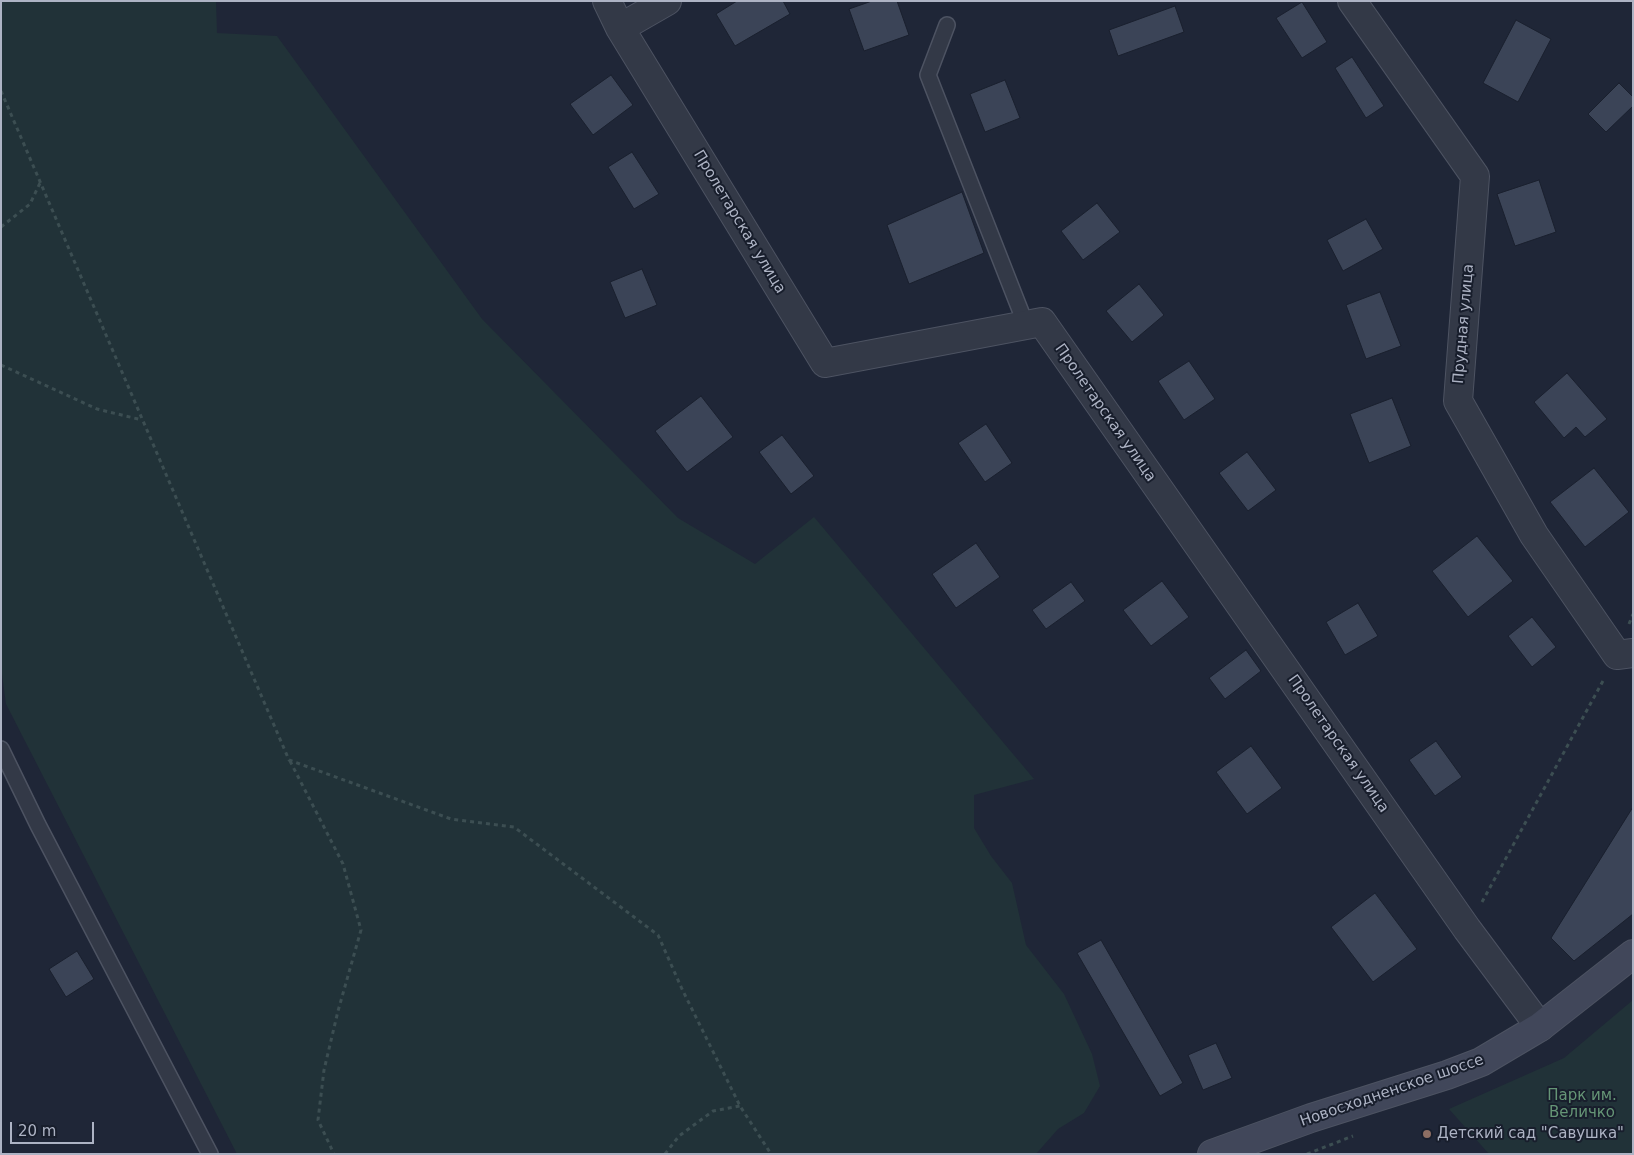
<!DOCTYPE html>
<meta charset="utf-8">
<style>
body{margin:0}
#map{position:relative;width:1634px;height:1155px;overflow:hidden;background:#1f2637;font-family:"DejaVu Sans",sans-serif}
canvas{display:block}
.frame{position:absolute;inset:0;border:2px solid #adb3c4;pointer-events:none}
.scale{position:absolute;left:10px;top:1122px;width:84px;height:22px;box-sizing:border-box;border:2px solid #adb3c4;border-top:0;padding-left:6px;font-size:15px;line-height:18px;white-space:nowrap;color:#adb3c4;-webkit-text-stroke:4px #181e2c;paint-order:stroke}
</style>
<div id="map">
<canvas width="1634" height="1155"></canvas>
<div class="frame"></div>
<div class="scale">20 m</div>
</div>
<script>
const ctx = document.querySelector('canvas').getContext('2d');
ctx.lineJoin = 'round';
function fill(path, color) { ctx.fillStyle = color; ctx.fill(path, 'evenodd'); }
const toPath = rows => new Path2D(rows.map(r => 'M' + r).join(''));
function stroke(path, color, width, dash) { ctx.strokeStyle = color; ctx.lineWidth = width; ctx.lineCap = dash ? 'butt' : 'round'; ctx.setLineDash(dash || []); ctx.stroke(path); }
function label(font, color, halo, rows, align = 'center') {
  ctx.font = font + ' "DejaVu Sans",sans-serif'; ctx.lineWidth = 4; ctx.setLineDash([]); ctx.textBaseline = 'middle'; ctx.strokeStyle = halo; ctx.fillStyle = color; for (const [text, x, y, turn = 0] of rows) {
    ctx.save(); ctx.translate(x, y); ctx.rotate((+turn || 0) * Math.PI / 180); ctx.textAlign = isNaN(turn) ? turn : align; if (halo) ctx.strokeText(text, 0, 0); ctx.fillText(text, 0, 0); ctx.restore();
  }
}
fill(toPath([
 [1,1,216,1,217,33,277,36,482,319,678,518,755,564,814,517,1034,779,974,795,974,828,991,856,1012,883,1026,945,1064,994,1092,1054,1100,1086,1084,1113,1058,1129,1036,1154,237,1154,6,704,1,667],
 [1633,1000,1633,1154,1489,1154,1449,1109,1564,1058]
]), '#213238');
const building = toPath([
 [737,1,783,1,790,14,735,46,716,14,737,1],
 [872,1,897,1,909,35,864,51,849,9,872,1],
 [1302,2,1327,42,1302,58,1276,18,1302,2],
 [1175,6,1184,32,1118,56,1109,30,1175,6],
 [1516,20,1551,39,1518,102,1483,83,1516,20],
 [1352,57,1384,106,1366,118,1335,68,1352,57],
 [611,75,633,105,593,135,570,104,611,75],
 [1005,80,1020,118,985,132,970,94,1005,80],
 [1619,83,1633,97,1633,106,1606,132,1588,114,1619,83],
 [632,152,659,194,634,209,608,167,632,152],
 [1539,180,1556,232,1515,246,1497,194,1539,180],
 [962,192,984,253,909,284,887,225,962,192],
 [1097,203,1120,232,1083,260,1061,231,1097,203],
 [1366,219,1383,249,1343,271,1327,240,1366,219],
 [642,269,657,305,625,318,610,282,642,269],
 [1139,284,1164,315,1132,342,1106,311,1139,284],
 [1380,292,1401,346,1366,359,1346,305,1380,292],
 [1189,361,1215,399,1184,420,1158,381,1189,361],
 [1567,373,1607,419,1585,437,1576,427,1564,438,1534,402,1567,373],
 [701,396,733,437,687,472,655,431,701,396],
 [1392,398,1411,446,1369,463,1350,414,1392,398],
 [986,424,1012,463,985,482,958,443,986,424],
 [782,435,814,476,791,494,759,452,782,435],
 [1247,452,1276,490,1248,511,1219,473,1247,452],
 [1594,468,1629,512,1585,547,1550,502,1594,468],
 [1477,536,1513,581,1468,617,1432,571,1477,536],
 [976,543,1000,577,956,608,932,574,976,543],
 [1162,581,1189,617,1151,646,1123,610,1162,581],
 [1071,582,1085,601,1046,629,1032,610,1071,582],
 [1358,603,1378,636,1345,655,1326,622,1358,603],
 [1532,617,1556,647,1532,667,1508,636,1532,617],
 [1246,650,1261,671,1225,699,1209,678,1246,650],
 [1436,741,1462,777,1435,796,1409,760,1436,741],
 [1251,746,1282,788,1247,814,1216,772,1251,746],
 [1633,807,1633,914,1574,961,1551,938,1633,807],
 [1375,893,1417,949,1373,982,1331,927,1375,893],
 [1101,940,1183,1083,1160,1096,1077,953,1101,940],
 [77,951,94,979,66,997,49,969,77,951],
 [1216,1043,1232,1078,1203,1090,1188,1055,1216,1043]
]);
fill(building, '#3b4457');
stroke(building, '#1a202e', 1);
const lane = toPath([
 [947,25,928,75,1026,325],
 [1,749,38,825,210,1154]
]);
const street = toPath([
 [607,1,620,28,825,363,1042,322,1467,929,1540,1027],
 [1352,1,1475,176,1458,401,1534,535,1617,655,1633,653],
 [620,28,667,1]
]);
const secondary = toPath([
 [1212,1154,1311,1118,1447,1075,1481,1062,1540,1027,1633,954]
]);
stroke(lane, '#4d5362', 18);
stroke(street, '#4d5362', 30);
stroke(secondary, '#4d5362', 30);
stroke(toPath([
 [1,91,289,760,451,819,514,827,658,935,682,989,740,1106,771,1154],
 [1,227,30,204,40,183],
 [1,365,97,409,142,420],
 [1629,624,1633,614],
 [290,761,343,864,361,930,338,1011,324,1070,318,1120,334,1154],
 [1482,902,1604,679],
 [665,1154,679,1136,713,1111,740,1106],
 [1307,1154,1353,1136]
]), '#3c4e52', 3, [4, 4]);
stroke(lane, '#333947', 15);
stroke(street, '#333947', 28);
stroke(secondary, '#41475a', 28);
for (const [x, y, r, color] of [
 [1427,1134,5,"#8d6e63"]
]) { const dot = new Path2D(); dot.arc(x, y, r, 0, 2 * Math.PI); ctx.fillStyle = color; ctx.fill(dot); stroke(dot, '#181e2c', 2); }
label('15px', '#adb3c4', '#181e2c', [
 ["Пролетарская улица",739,222,59],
 ["Прудная улица",1464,324,-85],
 ["Пролетарская улица",1105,413,55],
 ["Пролетарская улица",1338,744,55],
 ["Новосходненское шоссе",1392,1091,-19]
]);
label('15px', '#659576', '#181e2c', [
 ["Парк им.",1582,1096],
 ["Величко",1582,1113]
]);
label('15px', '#adb3c4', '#181e2c', [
 ["Детский сад \"Савушка\"",1437,1134]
], 'left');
</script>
